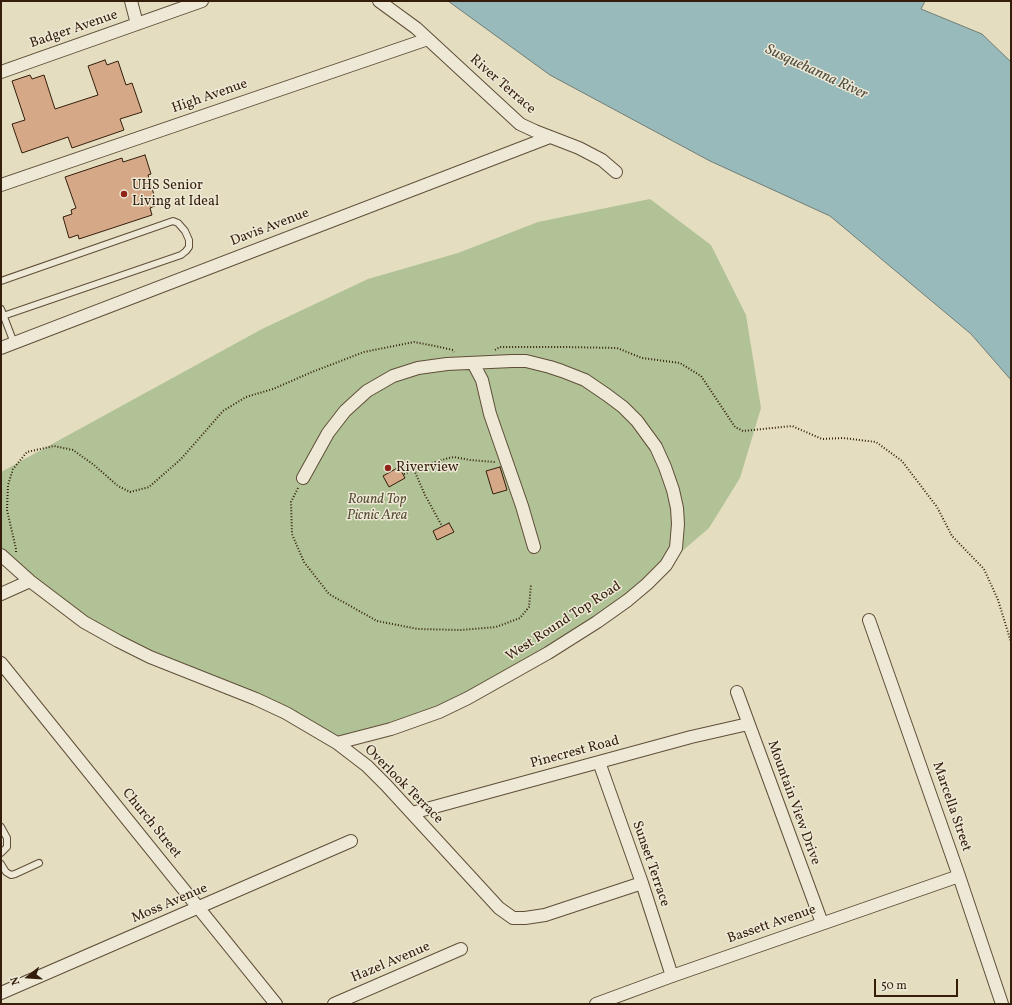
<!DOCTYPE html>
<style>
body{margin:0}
#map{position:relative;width:1012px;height:1005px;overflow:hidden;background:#e4ddc0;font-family:Vollkorn,serif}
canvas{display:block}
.frame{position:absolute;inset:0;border:2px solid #341e0b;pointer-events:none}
.north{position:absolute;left:8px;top:957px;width:40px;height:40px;-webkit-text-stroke:3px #ede9d6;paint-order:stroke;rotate:253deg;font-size:11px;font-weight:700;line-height:16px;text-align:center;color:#341e0b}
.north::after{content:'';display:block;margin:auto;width:14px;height:18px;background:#341e0b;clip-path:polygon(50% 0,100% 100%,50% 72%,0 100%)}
.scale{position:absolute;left:874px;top:979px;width:84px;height:18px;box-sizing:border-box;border:2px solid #341e0b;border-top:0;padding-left:5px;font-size:12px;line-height:14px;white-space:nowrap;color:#341e0b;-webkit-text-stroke:3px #ede9d6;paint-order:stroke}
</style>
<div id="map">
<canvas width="1012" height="1005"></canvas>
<div class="frame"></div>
<div class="north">N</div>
<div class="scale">50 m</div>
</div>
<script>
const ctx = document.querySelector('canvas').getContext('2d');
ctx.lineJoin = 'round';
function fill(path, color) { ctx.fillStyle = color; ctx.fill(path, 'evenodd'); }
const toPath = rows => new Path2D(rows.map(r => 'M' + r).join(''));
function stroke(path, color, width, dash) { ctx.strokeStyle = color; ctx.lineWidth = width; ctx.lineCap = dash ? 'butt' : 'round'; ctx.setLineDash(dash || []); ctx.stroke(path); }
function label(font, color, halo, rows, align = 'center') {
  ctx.font = font + ' Vollkorn,serif'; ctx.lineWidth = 3; ctx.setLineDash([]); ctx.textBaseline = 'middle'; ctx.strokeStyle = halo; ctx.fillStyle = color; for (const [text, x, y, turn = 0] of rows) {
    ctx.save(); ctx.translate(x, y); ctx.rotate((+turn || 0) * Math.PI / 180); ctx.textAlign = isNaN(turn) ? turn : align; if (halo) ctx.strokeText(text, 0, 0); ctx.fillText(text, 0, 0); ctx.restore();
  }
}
fill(toPath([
 [650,199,711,245,746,315,761,408,740,478,709,528,666,565,597,622,468,698,337,743,256,699,150,657,30,581,1,553,1,472,262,329,368,279,458,253,538,222]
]), '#b0c296');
const water = toPath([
 [448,1,925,1,921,9,982,34,1011,62,1011,380,971,334,830,216,710,161,550,75,448,1]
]);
fill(water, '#98babb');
stroke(water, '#707c75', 1);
const building = toPath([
 [105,60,107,65,118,61,126,85,132,83,142,112,120,119,124,130,72,148,68,137,22,153,12,124,25,120,12,81,30,75,32,79,44,75,55,109,98,95,88,66,105,60],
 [145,155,151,174,148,175,157,205,150,208,152,215,79,239,78,235,69,238,63,217,72,214,71,210,76,208,65,177,122,158,123,162,145,155],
 [399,467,405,478,389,487,383,476,399,467],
 [500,467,507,490,493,494,486,471,500,467],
 [449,523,454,532,437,540,433,531,449,523]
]);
fill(building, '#d5a988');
stroke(building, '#341e0b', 1);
const service = toPath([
 [1,281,173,221,178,223,185,231,189,240,189,247,186,251,181,255,3,316],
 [1,309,14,343],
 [1,827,7,838,7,847,1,853],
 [1,864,6,872,11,875,15,874,39,863]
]);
const minor = toPath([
 [131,1,137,24],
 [379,1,416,28,520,124,535,131,579,148,602,160,616,172],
 [1,72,202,1],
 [1,185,428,39],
 [1,348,550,137],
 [473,363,482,380,490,414,522,506,534,547],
 [303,478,328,433,345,411,367,391,393,376,418,368,447,364,512,361,526,361,550,367,562,371,585,380,607,395,623,407,637,421,656,447,665,467,673,490,677,508,678,524,676,548,666,565,647,584,628,600,597,622,548,653,468,698,439,712,391,729,337,743],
 [1,555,30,581,84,622,118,641,150,657,256,699,286,713,337,743,367,766,386,785,499,908,513,918,525,918,545,915,642,883],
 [1,594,30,581],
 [869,620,959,876,1002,1004],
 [1,663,276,1004],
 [737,692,822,923],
 [599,762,642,883,672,976],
 [412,813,599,762,691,737,748,724],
 [1,993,351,841],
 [334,1004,461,949],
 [596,1004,672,976,959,876]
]);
stroke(service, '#604e38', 8);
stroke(minor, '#604e38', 14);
stroke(toPath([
 [495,350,500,347,565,347,617,348,642,358,680,363,701,376,735,427,743,431,792,426,822,439,843,438,876,442,902,461,937,507,952,536,984,569,998,600,1011,642],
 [414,470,425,495,442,526],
 [404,474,421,466,449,458,454,457,470,460,495,462],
 [298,488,291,502,292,534,304,562,329,594,377,621,418,629,460,630,496,627,520,618,529,607,531,584],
 [16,552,16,549,7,510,8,485,13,469,27,452,54,446,73,450,94,465,118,486,130,492,149,487,181,459,223,411,246,397,273,389,312,372,364,352,414,342,435,346,453,350,454,352]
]), '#341e0b', 2, [1, 2]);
stroke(service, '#ede9d6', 6);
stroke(minor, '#ede9d6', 12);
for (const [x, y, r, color] of [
 [124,194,4,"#8f2418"],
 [388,468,4,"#8f2418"]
]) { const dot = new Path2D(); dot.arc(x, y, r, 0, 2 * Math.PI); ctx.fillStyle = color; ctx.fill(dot); stroke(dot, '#ede9d6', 1.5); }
label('14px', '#341e0b', '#ede9d6', [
 ["Badger Avenue",74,30,-19],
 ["River Terrace",502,85,41],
 ["High Avenue",210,97,-19],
 ["Davis Avenue",270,228,-21],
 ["West Round Top Road",564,622,-33],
 ["Pinecrest Road",575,753,-15],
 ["Overlook Terrace",403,785,45],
 ["Mountain View Drive",793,803,70],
 ["Marcella Street",951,807,71],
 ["Church Street",151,824,51],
 ["Sunset Terrace",650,864,71],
 ["Moss Avenue",170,904,-23],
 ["Bassett Avenue",772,925,-19],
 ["Hazel Avenue",391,963,-23]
]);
label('14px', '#341e0b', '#ede9d6', [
 ["UHS Senior",132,186],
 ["Living at Ideal",132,202],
 ["Riverview",396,468]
], 'left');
label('italic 14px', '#594f35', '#ede9d6', [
 ["Round Top",377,500],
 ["Picnic Area",377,516]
]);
label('italic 15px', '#524d40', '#ede9d6', [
 ["Susquehanna River",816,73,25]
]);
</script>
